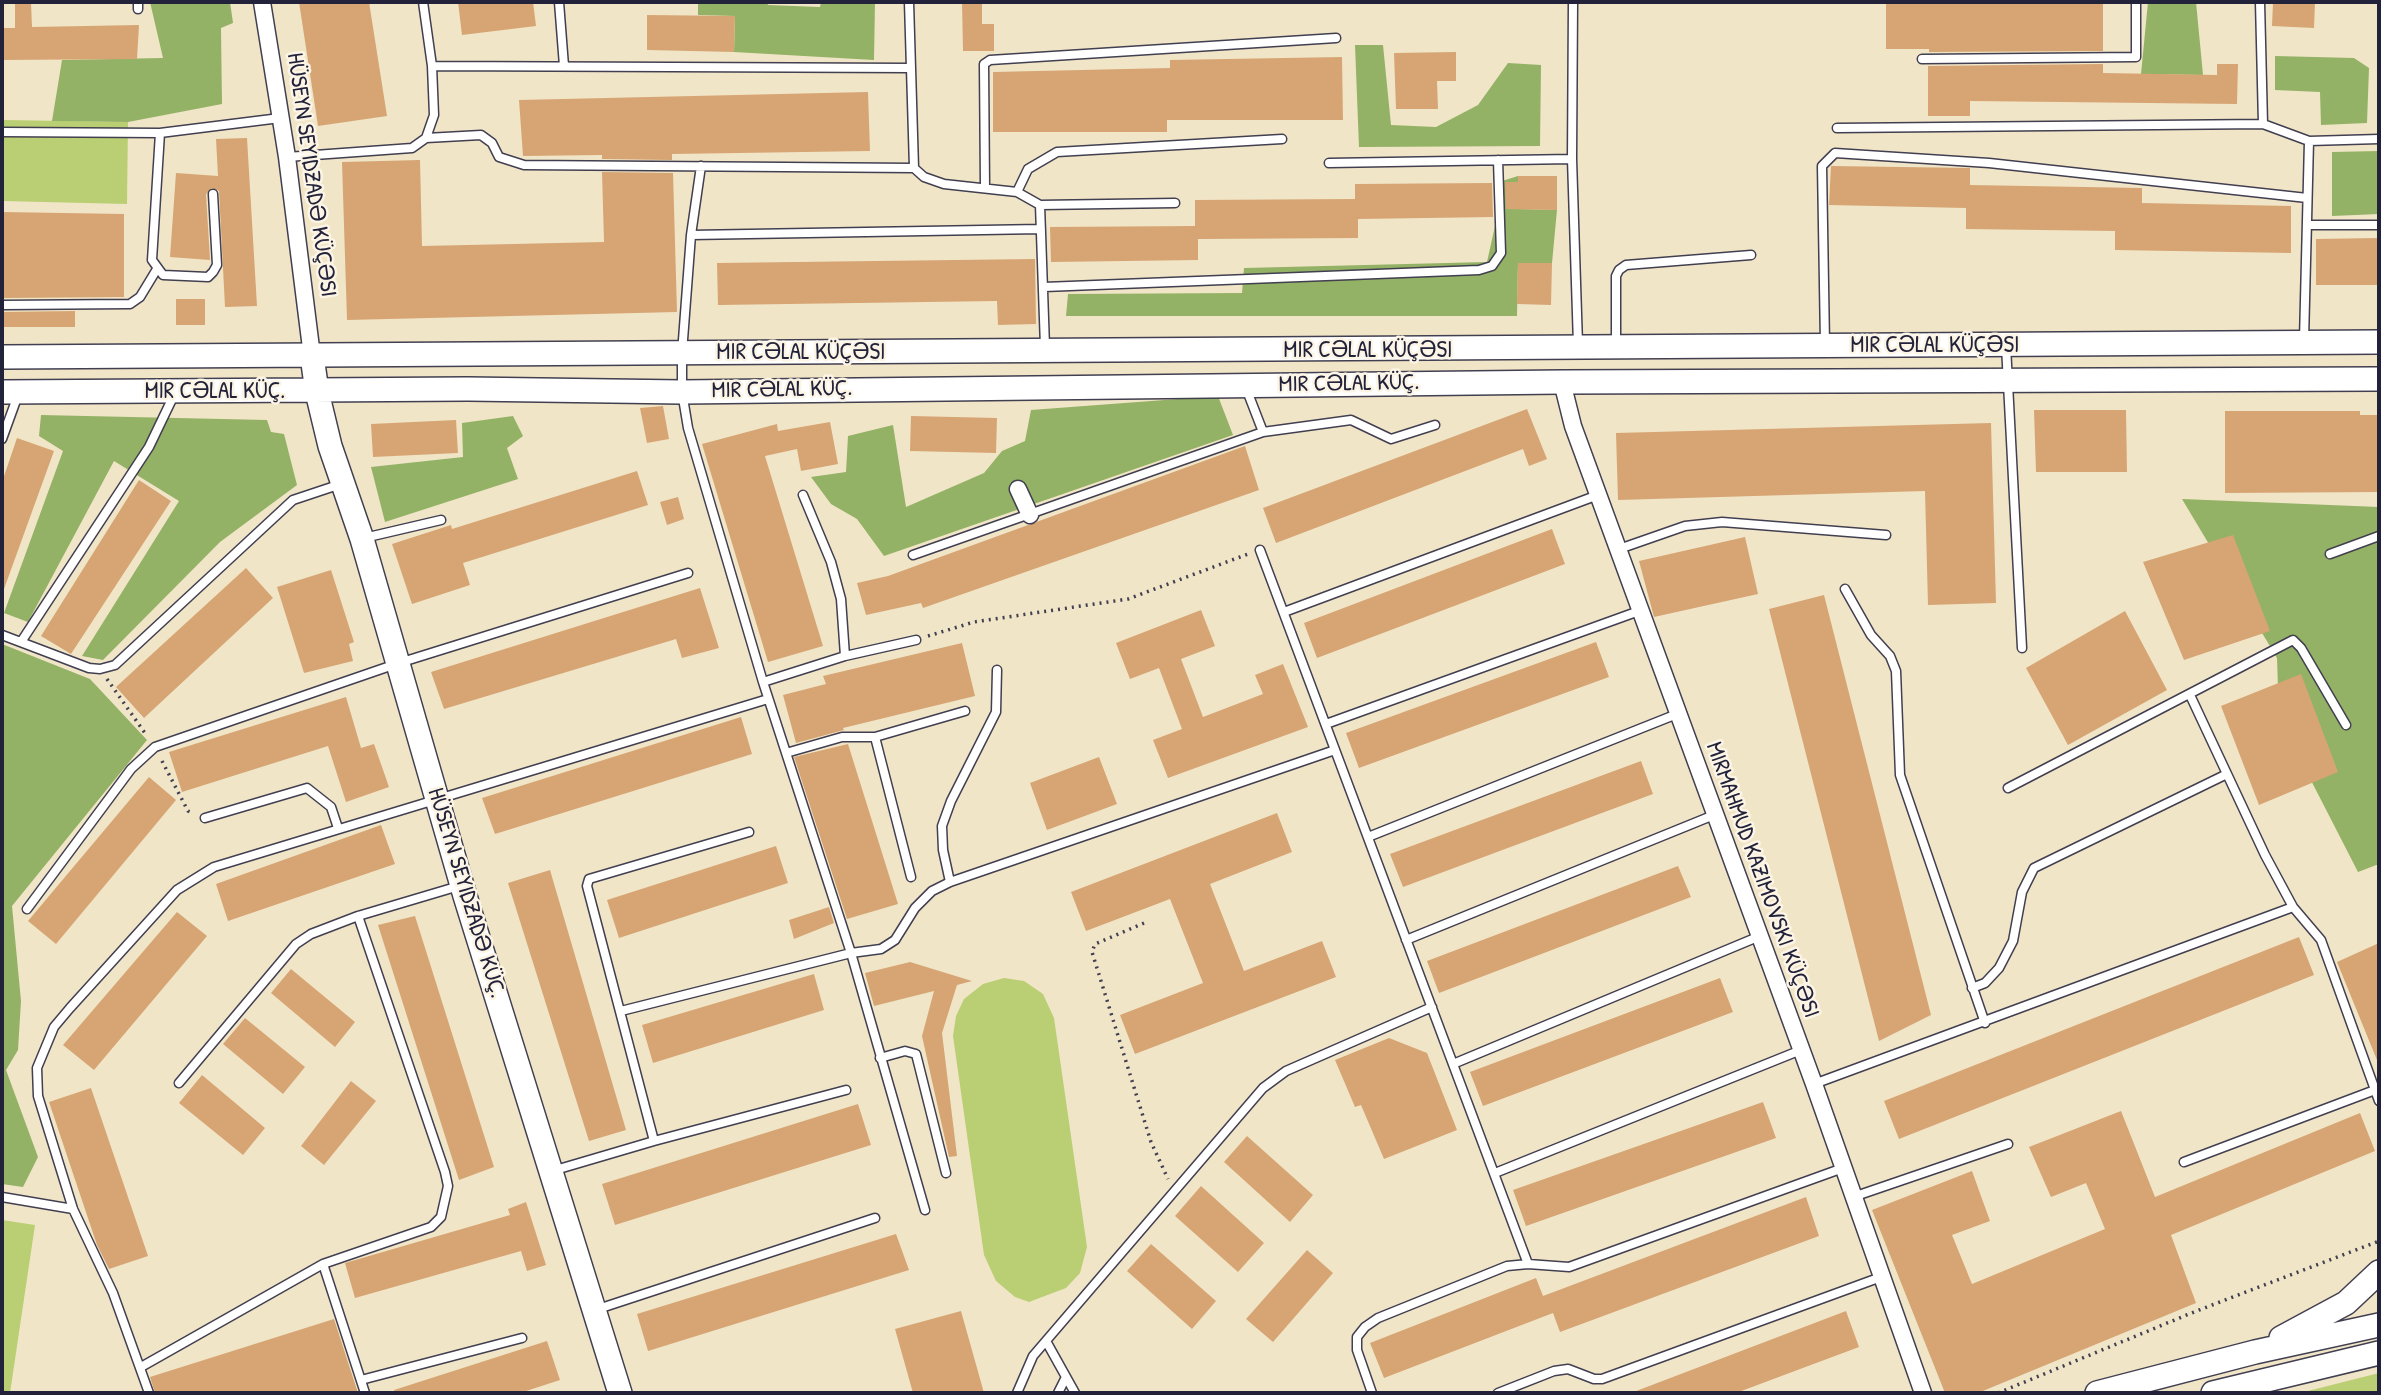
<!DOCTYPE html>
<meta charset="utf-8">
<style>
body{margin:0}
#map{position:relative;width:2381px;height:1395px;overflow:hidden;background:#f1e5c8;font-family:"Patrick Hand",sans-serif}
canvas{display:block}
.frame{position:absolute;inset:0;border:4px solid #22223b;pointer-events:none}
</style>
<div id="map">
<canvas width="2381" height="1395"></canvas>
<div class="frame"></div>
</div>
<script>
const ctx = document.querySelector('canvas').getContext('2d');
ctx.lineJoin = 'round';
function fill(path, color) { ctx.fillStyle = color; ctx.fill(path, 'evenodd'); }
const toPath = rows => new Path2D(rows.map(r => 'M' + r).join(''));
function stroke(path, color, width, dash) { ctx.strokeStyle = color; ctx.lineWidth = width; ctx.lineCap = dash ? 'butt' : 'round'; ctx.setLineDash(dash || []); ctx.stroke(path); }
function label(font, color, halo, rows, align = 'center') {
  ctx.font = font + ' "Patrick Hand",sans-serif'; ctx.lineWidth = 5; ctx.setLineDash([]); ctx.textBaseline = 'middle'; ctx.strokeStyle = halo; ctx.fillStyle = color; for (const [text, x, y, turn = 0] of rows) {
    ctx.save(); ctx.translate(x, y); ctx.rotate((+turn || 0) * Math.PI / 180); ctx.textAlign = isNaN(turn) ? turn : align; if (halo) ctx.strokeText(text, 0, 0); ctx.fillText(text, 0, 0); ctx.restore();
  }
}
fill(toPath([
 [2,120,128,122,127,204,2,201],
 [1004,978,1024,981,1043,994,1054,1018,1087,1247,1080,1273,1066,1288,1029,1302,1015,1297,996,1281,984,1255,953,1036,956,1016,964,999,983,984],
 [2,1220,35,1225,10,1393,2,1393],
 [2379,1373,2379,1393,2300,1393]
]), '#bacf73');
fill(toPath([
 [150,2,230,2,233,23,221,28,222,104,128,122,52,121,62,60,163,58],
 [698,2,767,2,768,5,820,7,821,2,875,2,874,60,734,52,735,16,698,15],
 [2148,2,2196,2,2203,75,2141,74],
 [1355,45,1383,45,1391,125,1436,127,1478,105,1508,63,1541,65,1540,146,1359,147],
 [2275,56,2354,58,2369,68,2367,123,2321,125,2320,92,2275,90],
 [2379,151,2379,214,2332,216,2332,152],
 [1518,176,1518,209,1557,210,1552,263,1518,263,1517,316,1066,316,1068,294,1242,293,1244,268,1487,262,1497,217,1496,183],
 [1218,396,1233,435,884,556,857,519,831,504,811,477,846,472,848,436,893,425,906,507,984,473,1002,451,1025,441,1031,410],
 [41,415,267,420,271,432,284,434,297,485,220,542,103,660,82,656,179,501,114,461,28,622,4,613,63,451,39,436],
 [513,416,523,436,507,448,518,479,385,522,371,467,463,457,462,423],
 [2182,499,2379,507,2379,864,2358,872,2279,718,2277,658],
 [2,644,90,679,147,740,12,906,21,1001,18,1050,6,1070,38,1157,23,1187,2,1184]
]), '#93b265');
fill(toPath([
 [15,2,31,2,32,27,139,25,137,59,2,60,2,28,15,28],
 [299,2,369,2,387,116,318,126],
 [458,2,533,2,536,26,462,35],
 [962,2,982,2,982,24,994,24,994,51,963,51],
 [1977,2,2103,4,2103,51,1929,52,1929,49,1886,49,1886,4],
 [2273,2,2315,2,2314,28,2272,26],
 [647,15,735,16,734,52,647,50],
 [1456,52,1456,81,1437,81,1438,109,1396,109,1394,53],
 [1342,57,1343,120,1167,120,1167,132,993,132,993,72,1170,68,1170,60],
 [2103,64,2103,73,2217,75,2217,64,2238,64,2237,104,1970,101,1970,116,1928,116,1928,66],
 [868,92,870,151,672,154,672,160,602,159,602,155,523,156,519,100],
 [247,138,257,306,225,307,219,191,212,188,206,194,210,260,170,257,176,173,218,176,216,139],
 [420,160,422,246,604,242,602,172,673,173,677,312,347,320,342,162],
 [1831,166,1970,168,1970,185,2142,188,2142,203,2291,206,2291,253,2115,250,2115,231,1966,229,1966,208,1829,205],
 [1518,176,1557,176,1557,210,1506,209,1505,182,1518,182],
 [1492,183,1493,217,1358,219,1358,238,1198,239,1198,260,1051,262,1050,227,1195,226,1195,200,1355,199,1355,184],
 [2,212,124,214,124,297,2,298],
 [2379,238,2379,285,2316,285,2316,239],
 [1035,259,1036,324,998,325,997,301,718,305,717,263],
 [1518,263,1552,263,1551,305,1517,304],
 [176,299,205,299,205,325,176,325],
 [75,311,75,327,2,327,2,312],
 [663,406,669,439,647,443,640,408],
 [1527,409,1547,459,1529,466,1523,449,1276,543,1263,508],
 [2034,410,2126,410,2127,472,2036,472],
 [2225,411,2360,411,2360,415,2379,415,2379,492,2225,493],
 [911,416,997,418,996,453,910,451],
 [456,420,458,453,373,457,371,424],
 [830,422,838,464,801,471,797,449,765,456,823,646,768,662,702,444,777,424,778,431],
 [1991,423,1996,603,1928,605,1925,491,1618,500,1616,433],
 [17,438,54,451,4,589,2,482],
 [1245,446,1259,490,923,608,921,603,866,615,857,583,888,576],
 [637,471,648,505,463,563,470,585,412,604,392,544,451,525,452,529],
 [139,480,171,501,71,654,41,636],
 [678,497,684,519,667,525,660,502],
 [1552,529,1565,564,1317,658,1304,623],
 [2233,535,2270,631,2184,660,2143,562],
 [1745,537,1758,594,1654,617,1639,561],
 [246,568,273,598,144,718,116,687],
 [331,570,354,642,349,644,353,661,304,673,277,587],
 [700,588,719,648,682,658,676,639,444,709,431,672],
 [1824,595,1931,1015,1879,1041,1769,609],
 [1201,610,1215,646,1181,659,1203,717,1263,694,1255,675,1283,664,1308,727,1168,778,1153,740,1182,729,1159,668,1130,679,1116,643],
 [2125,611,2167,690,2068,745,2026,668],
 [1596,642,1609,677,1359,768,1346,733],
 [962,643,975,696,843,728,844,730,796,743,783,695,826,684,823,676],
 [2301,674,2338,772,2259,805,2221,706],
 [346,697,361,748,374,744,389,787,346,802,328,746,182,792,169,752],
 [741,717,752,754,495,834,482,798],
 [848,744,898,904,847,919,794,757],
 [1099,757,1117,804,1047,830,1030,783],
 [1641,761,1653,794,1403,887,1390,854],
 [149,777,176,800,56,944,28,921],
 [1277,813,1292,852,1210,884,1244,971,1322,941,1336,977,1135,1054,1120,1015,1203,983,1170,899,1086,931,1071,892],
 [381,825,395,864,228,921,216,884],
 [776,846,788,883,619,938,607,900],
 [1678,866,1691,897,1439,993,1427,961],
 [550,870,626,1130,589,1141,508,883],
 [829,907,834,923,794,939,789,920],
 [177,912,207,936,94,1070,63,1045],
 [415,916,494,1167,459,1180,378,925],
 [2299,937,2314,975,1899,1139,1884,1101],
 [2379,943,2379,1065,2337,962],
 [910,962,972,981,957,985,942,1033,957,1156,949,1157,922,1036,934,991,874,1006,865,973],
 [291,969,355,1022,335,1047,271,993],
 [814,974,824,1010,653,1063,642,1025],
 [1720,978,1733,1012,1483,1106,1470,1072],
 [245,1018,305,1067,283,1094,223,1044],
 [1389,1038,1427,1053,1457,1130,1384,1159,1361,1105,1355,1107,1335,1060],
 [202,1075,265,1128,243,1155,179,1103],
 [351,1081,376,1101,324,1165,301,1146],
 [91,1088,148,1256,109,1269,97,1245,49,1102],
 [1763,1102,1776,1138,1526,1226,1513,1190],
 [858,1104,871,1145,615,1225,602,1184],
 [2121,1111,2155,1197,2360,1113,2375,1151,2171,1235,2196,1303,1978,1393,1945,1393,1872,1210,1972,1171,1990,1221,1952,1235,1972,1284,2105,1229,2086,1183,2051,1197,2029,1147],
 [1247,1136,1313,1195,1290,1222,1224,1162],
 [1201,1186,1264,1243,1238,1272,1175,1216],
 [1806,1197,1819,1236,1560,1332,1553,1313,1384,1378,1370,1343,1536,1278,1543,1296],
 [526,1202,546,1265,527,1271,521,1251,355,1298,345,1263,510,1215,508,1209],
 [896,1234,909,1270,648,1351,637,1314],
 [1151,1244,1216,1301,1192,1329,1127,1271],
 [1307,1250,1333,1273,1273,1342,1246,1319],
 [961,1311,984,1393,913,1393,895,1329],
 [1846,1311,1859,1347,1736,1393,1631,1393],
 [334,1319,358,1393,155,1393,150,1377],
 [547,1341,560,1380,520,1393,395,1393,394,1390]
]), '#d6a573');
const lane = toPath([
 [138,2,138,9],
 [559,2,564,66],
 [909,2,914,168],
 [1573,2,1572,159,1578,345],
 [2260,2,2263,124],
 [1922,59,2136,57,2136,2],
 [432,66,911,68],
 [1837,128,2263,124,2309,141,2379,139],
 [2,132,160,133,280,118],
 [160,133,152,260,163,275,208,277,213,272,217,265,213,194],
 [426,138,481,135,492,143,499,157,524,165,914,168,924,177,944,184,1017,192,1040,205,1045,347],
 [287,157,412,148,426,138,434,115,432,66,423,2],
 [1329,163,1572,159],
 [701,166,691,235,682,353,682,392,688,428,763,682,851,953,925,1210],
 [985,188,984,64,990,60,1336,38],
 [1017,192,1028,169,1057,152,1282,139],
 [1040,205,1175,203],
 [2307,225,2379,225],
 [691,235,1041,229],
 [1044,287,1479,270,1492,266,1501,253,1498,160],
 [2,305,130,304,140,297,157,269],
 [2304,340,2309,141],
 [1825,344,1822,166,1835,153,1989,163,2307,198],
 [1616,346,1616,276,1619,270,1626,265,1751,255],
 [2006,346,2022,648],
 [1246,388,1263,432],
 [2,439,18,395],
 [364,538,441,520],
 [1619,549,1685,526,1722,522,1886,535],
 [1260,550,1528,1264,1507,1266,1378,1318,1365,1327,1357,1337,1357,1350,1372,1393],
 [2330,554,2379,536],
 [913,555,1263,432,1351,420,1391,439,1435,425],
 [1845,589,1871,635,1890,656,1896,671,1900,775,1985,1023],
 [1284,612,1598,495],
 [2,635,89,668,100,669,115,665,293,500,341,484],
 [21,642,149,447,174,395],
 [845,656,916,640],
 [763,682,845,656,841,599,831,562,803,495],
 [2190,695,2265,855,2293,907,2321,940,2379,1101],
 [1326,724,1639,611],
 [875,737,911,877],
 [786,753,842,737,875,737,965,711],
 [2008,788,2293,640,2301,648,2346,725],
 [205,818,307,788,331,807,338,828],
 [1368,837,1677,714],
 [950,882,943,850,942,826,951,801,996,712,997,670],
 [27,909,131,769,155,747,399,663,688,573],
 [1406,940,1714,815],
 [1972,988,1985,983,1999,968,2013,941,2022,892,2034,868,2227,774],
 [621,1011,851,953,881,949,895,940,915,908,932,891,950,882,1335,750],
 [880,1058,905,1051,916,1054,946,1173],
 [1453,1064,1760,936],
 [179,1083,296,944,311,934,358,916],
 [1814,1084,2293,907],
 [654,1141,846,1090],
 [2184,1162,2375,1090],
 [552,1171,654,1141,587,886,589,879,749,832],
 [1495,1173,1801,1050],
 [2,1197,73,1209],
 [1853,1197,2008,1144],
 [323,1264,365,1393],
 [1528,1264,1569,1267,1843,1168],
 [595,1310,875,1218],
 [1046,1341,1075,1393],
 [141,1367,323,1264,431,1227,441,1217,448,1186,445,1172,358,916,459,886],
 [361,1380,522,1338],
 [149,1393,113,1293,73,1209,38,1096,37,1068,54,1027,70,1008,177,890,214,867,768,699],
 [1017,1393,1033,1356,1263,1088,1286,1071,1432,1007],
 [1058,1393,1066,1377],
 [1498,1393,1554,1371,1568,1369,1594,1379,1602,1379,1881,1277]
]);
const street = toPath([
 [262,2,287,157,312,356],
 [1562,382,1573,426,1814,1084,1923,1393],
 [1018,489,1030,515]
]);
const secondary = toPath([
 [312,356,317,392,330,446,362,539,465,896,620,1393],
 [2,357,2379,342],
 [2,392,468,389,682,392,1562,382,2379,379],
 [2281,1338,2346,1303,2379,1272],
 [2097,1393,2255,1352,2379,1325],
 [2213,1393,2379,1353]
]);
stroke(lane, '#413f50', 11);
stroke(street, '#413f50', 19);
stroke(secondary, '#413f50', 26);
stroke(toPath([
 [928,636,974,622,1128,599,1248,554],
 [107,679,147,736],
 [162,761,188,811,193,813],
 [1144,923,1095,944,1092,952,1151,1142,1168,1179],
 [1998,1393,2194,1312,2379,1241]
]), '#413f50', 3.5, [2, 5]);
stroke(lane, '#fff', 8);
stroke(street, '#fff', 16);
stroke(secondary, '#fff', 23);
label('23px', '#22223b', '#fcf5e5', [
 ["HÜSEYN SEYIDZADƏ KÜÇƏSI",311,175,82],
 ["MIR CƏLAL KÜÇƏSI",1935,346],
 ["MIR CƏLAL KÜÇƏSI",1368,351],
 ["MIR CƏLAL KÜÇƏSI",801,353],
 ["MIR CƏLAL KÜÇ.",1349,384,-1],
 ["MIR CƏLAL KÜÇ.",782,390,-1],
 ["MIR CƏLAL KÜÇ.",215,392],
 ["MIRMAHMUD KAZIMOVSKI KÜÇƏSI",1762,880,70],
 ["HÜSEYN SEYIDZADƏ KÜÇ.",466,893,73]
]);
</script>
